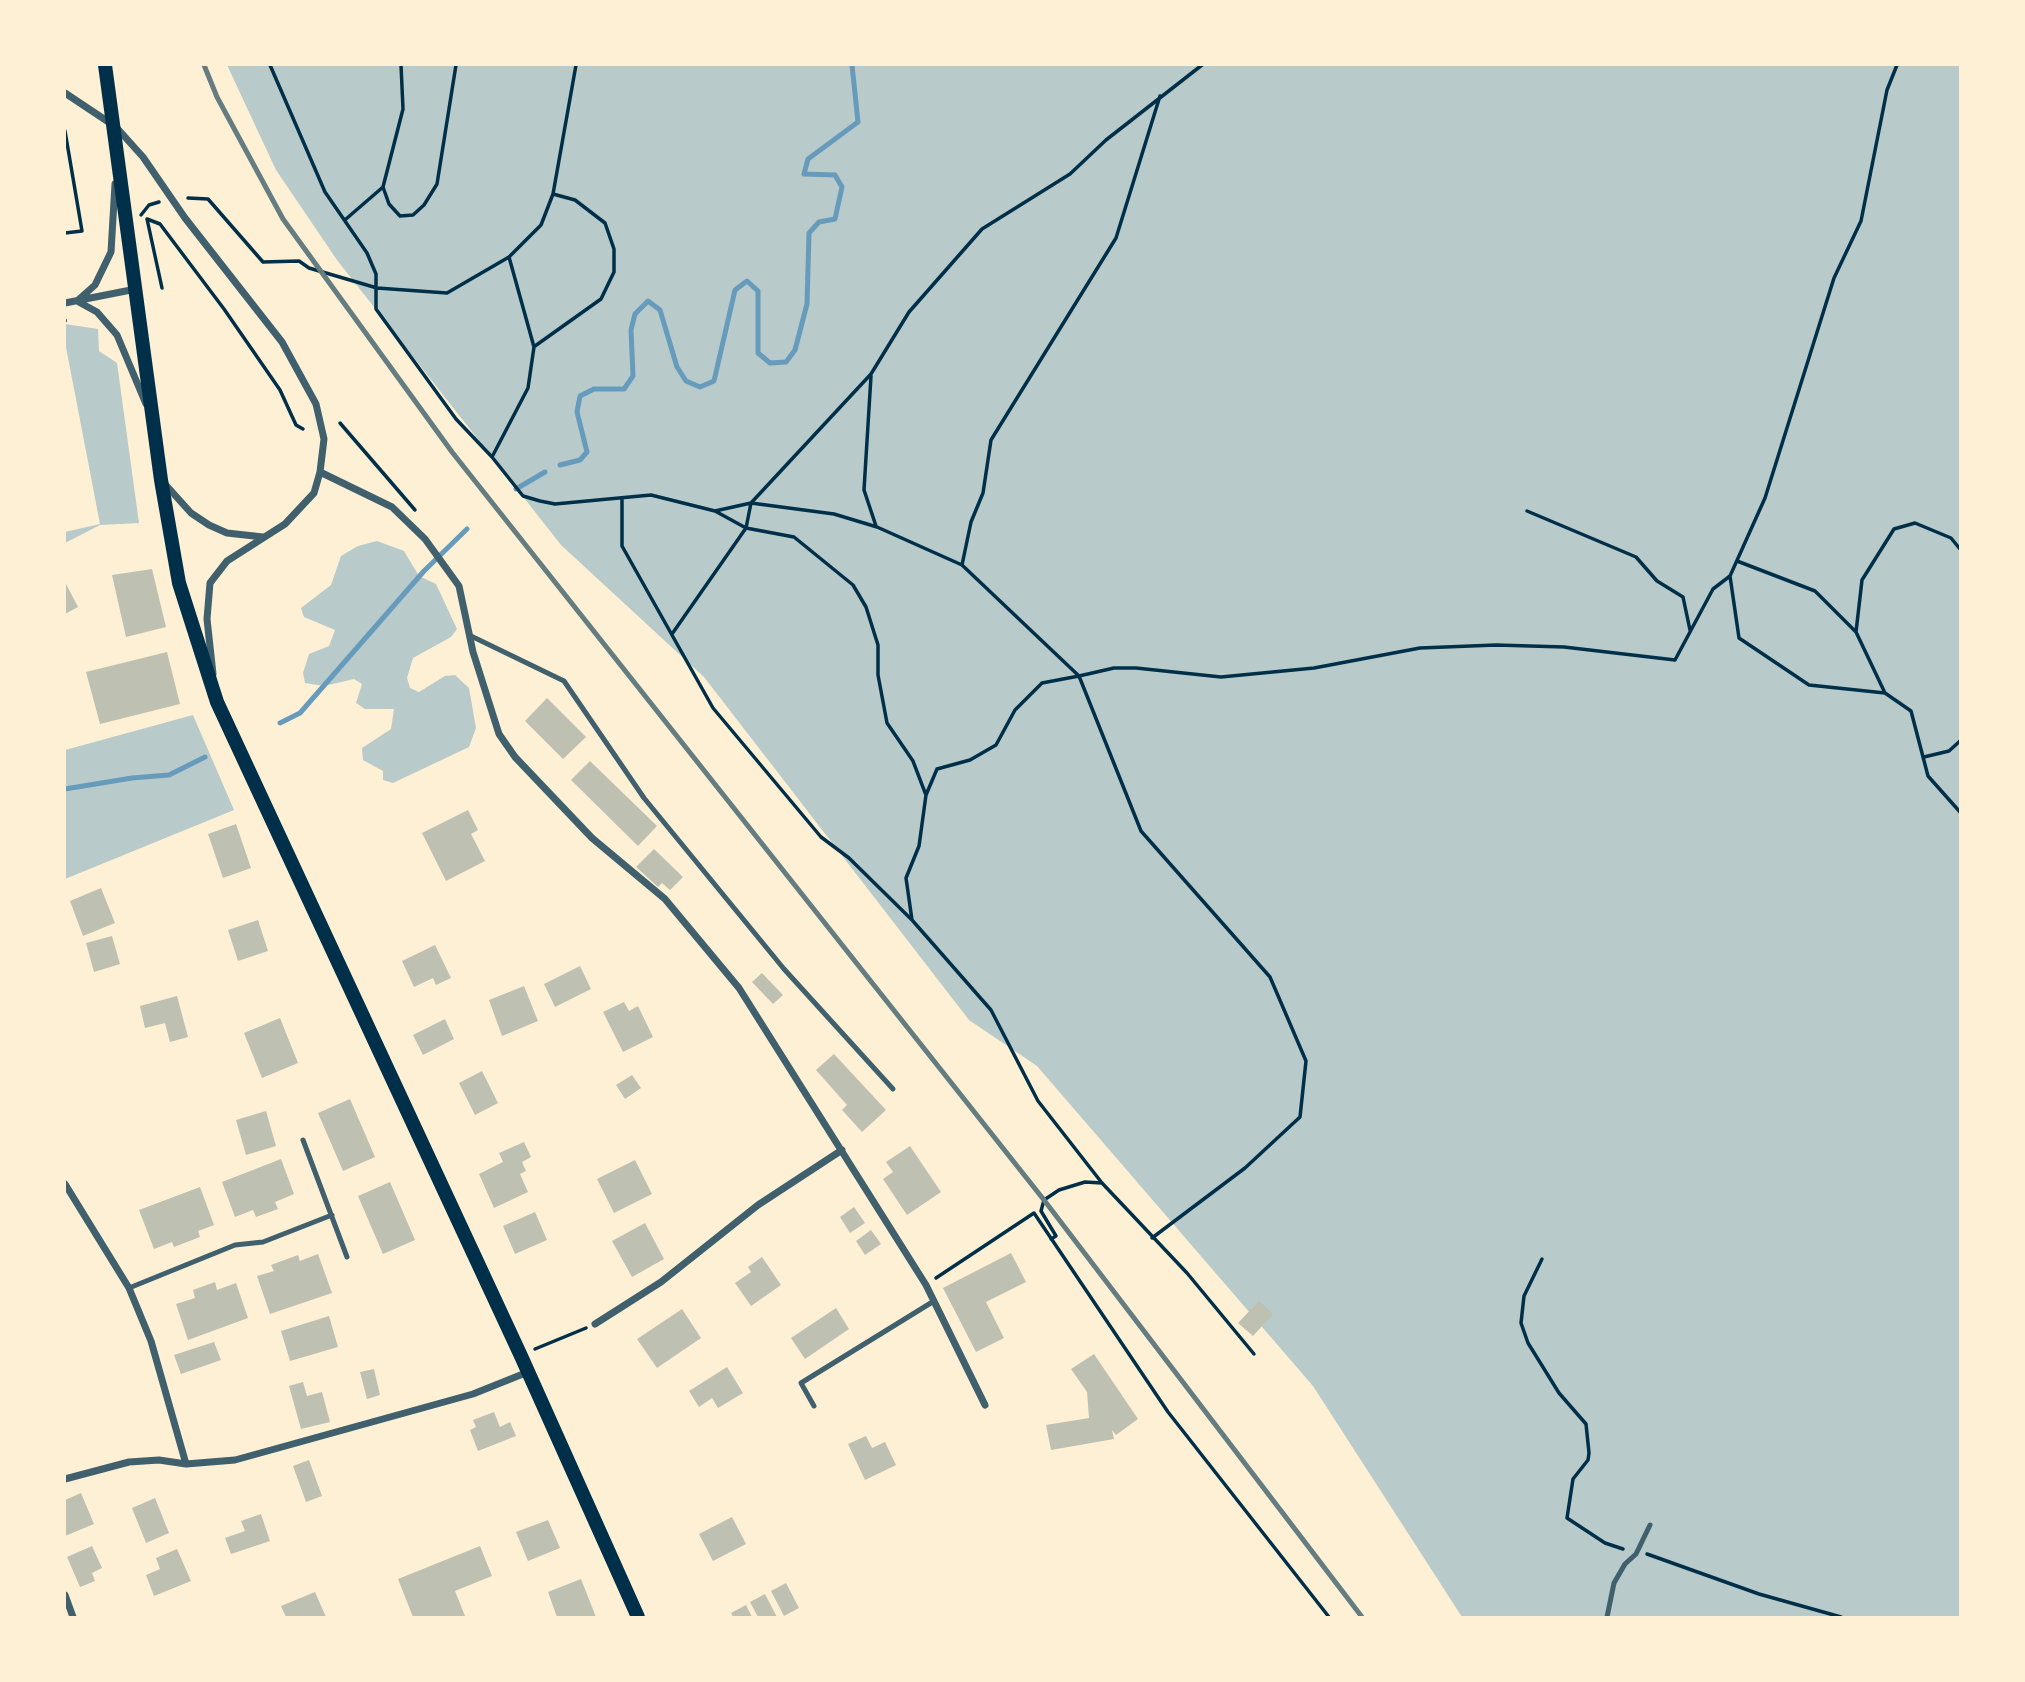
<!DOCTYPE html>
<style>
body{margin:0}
#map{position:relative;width:2025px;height:1682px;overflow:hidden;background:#fdf0d5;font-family:"Sofia Sans Condensed",sans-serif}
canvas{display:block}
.frame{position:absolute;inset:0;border:66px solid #fdf0d5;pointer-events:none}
</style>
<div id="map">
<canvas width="2025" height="1682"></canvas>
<div class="frame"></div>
</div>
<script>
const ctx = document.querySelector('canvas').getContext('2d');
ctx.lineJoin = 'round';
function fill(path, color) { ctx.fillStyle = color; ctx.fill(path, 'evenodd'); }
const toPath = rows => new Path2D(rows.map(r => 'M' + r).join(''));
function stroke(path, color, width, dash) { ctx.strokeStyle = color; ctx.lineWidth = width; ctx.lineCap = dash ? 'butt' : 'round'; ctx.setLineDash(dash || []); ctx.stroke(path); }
fill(toPath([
 [227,65,1960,65,1960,1617,1462,1617,1313,1386,1037,1066,969,1020,704,677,561,545,337,260,276,170],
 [65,324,98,329,99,351,117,363,139,523,100,525,65,543,65,532,100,524,65,342],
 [377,541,404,551,419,576,436,584,457,629,451,637,413,658,407,678,410,688,419,692,445,676,455,675,469,688,476,728,469,747,393,783,383,780,383,771,363,760,362,748,391,729,394,709,365,709,356,703,362,684,354,679,324,686,305,683,303,673,309,654,329,646,335,630,304,617,301,608,331,585,341,556,358,546],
 [193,715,234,810,65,879,65,750]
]), '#b9caca');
stroke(toPath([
 [560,465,580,460,587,452,577,412,580,396,594,389,624,389,633,376,631,330,635,314,648,301,660,310,677,367,686,381,700,387,714,381,735,290,747,281,758,291,758,353,770,363,786,362,795,350,807,304,809,233,819,222,835,219,842,187,835,175,804,174,808,159,858,122,852,65],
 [516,489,545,472],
 [280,723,300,713,424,571,467,529],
 [65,789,132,778,169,775,205,757]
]), '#669bbc', 5);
fill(toPath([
 [152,569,166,627,126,637,112,575],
 [65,582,78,607,65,614],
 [167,652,180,704,100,724,86,672],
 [547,698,586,737,563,759,525,721],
 [590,761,657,826,638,846,571,780],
 [468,810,478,830,471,834,485,861,446,881,422,833],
 [236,824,251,868,223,878,208,834],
 [654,849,683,877,670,890,662,883,658,887,636,867],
 [101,888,115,923,83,936,70,901],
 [258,920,268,951,238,961,228,930],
 [112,936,120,964,94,972,86,943],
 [435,945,451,978,436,985,433,978,414,987,402,961],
 [580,966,591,989,555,1007,544,984],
 [762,973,783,995,773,1004,752,982],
 [524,986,538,1021,502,1036,489,1000],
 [177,996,188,1037,170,1042,165,1023,145,1028,140,1006],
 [624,1002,629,1011,638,1006,653,1037,623,1052,603,1012],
 [280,1018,298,1063,262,1078,244,1033],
 [445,1019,454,1039,423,1055,413,1035],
 [834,1054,886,1110,862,1132,842,1110,847,1105,816,1070],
 [482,1071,498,1103,475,1115,459,1083],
 [632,1075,641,1088,625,1099,616,1085],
 [350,1099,375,1157,343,1171,318,1113],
 [266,1111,276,1146,246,1155,236,1120],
 [524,1142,531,1157,522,1162,526,1171,520,1174,528,1192,494,1208,479,1174,503,1162,499,1153],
 [910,1146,941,1192,907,1215,883,1179,893,1172,886,1162],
 [281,1159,294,1194,275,1202,278,1209,256,1217,253,1210,235,1217,222,1182],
 [635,1160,652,1194,614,1213,597,1179],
 [390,1182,415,1240,383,1254,358,1196],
 [200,1187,214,1225,198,1231,200,1237,174,1247,172,1242,154,1249,139,1210],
 [854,1207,865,1223,850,1233,840,1217],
 [535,1212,547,1240,515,1254,503,1226],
 [645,1223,664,1259,632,1277,612,1241],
 [871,1230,881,1244,865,1255,856,1241],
 [1011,1253,1026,1282,986,1302,1004,1338,976,1352,943,1288],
 [318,1254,332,1293,270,1314,257,1276,274,1271,271,1265,298,1255,300,1261],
 [762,1257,781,1285,751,1306,735,1283,751,1272,748,1267],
 [215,1282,217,1290,236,1283,248,1318,188,1340,176,1304,195,1298,193,1290],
 [1259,1301,1273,1314,1253,1336,1238,1323],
 [836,1308,849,1329,805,1359,791,1338],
 [682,1309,701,1338,657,1368,637,1339],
 [329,1316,338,1347,290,1361,281,1331],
 [214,1342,221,1360,181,1374,174,1355],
 [1094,1354,1138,1419,1116,1435,1112,1430,1114,1439,1051,1450,1046,1425,1089,1418,1087,1392,1071,1369],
 [727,1367,743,1393,718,1408,712,1398,699,1407,689,1391],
 [374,1369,380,1395,367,1399,360,1372],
 [303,1382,307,1396,322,1392,330,1422,301,1429,289,1386],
 [494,1412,500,1427,510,1422,516,1436,478,1451,470,1430,476,1427,473,1420],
 [866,1436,872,1448,885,1442,896,1465,865,1480,848,1444],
 [309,1460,322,1496,306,1502,293,1466],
 [81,1493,94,1524,65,1536,65,1500],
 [155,1498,169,1533,146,1543,132,1508],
 [261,1514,270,1541,231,1554,225,1538,245,1531,241,1521],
 [732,1517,746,1544,713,1561,699,1534],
 [548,1520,560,1548,528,1561,516,1532],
 [92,1546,102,1568,92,1573,95,1581,80,1587,67,1557],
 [480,1546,492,1576,455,1591,465,1616,413,1617,398,1579],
 [177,1549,191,1581,154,1596,146,1575,160,1569,156,1558],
 [581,1579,596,1617,557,1617,548,1592],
 [786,1583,799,1608,784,1616,771,1591],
 [315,1592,326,1617,286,1617,281,1606],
 [765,1594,777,1617,758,1617,750,1602],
 [746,1605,752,1617,733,1617,731,1613]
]), '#bec0b2');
stroke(toPath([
 [270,65,325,192,367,253,376,274,376,309,456,419,492,457],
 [576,65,553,194,541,225,509,257,534,347,528,388,492,457,523,496,540,501,555,504,651,495,715,511,746,528,751,503,871,374,909,312,982,229,1070,174,1106,140,1202,65],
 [65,131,82,231,65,233],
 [383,187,403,109,401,65],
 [188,198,208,199,263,262,299,261,309,268,377,288,447,293,509,257],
 [141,215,149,205,159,202],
 [147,219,160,224,224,309,280,390,296,425,303,429],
 [147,219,162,288],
 [346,219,383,187,389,204,400,216,413,215,424,205,437,184,456,65],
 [65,320,65,321],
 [535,346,601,299,614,272,614,249,605,223,575,200,553,194],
 [871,376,864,490,876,526],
 [340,423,415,510],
 [622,498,622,546,713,708,821,837,849,858,912,920,991,1010,1038,1101,1102,1183,1187,1273,1254,1354],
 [715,511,751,503,834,514,877,527,962,565,1079,676,1114,668,1136,668,1221,677,1314,668,1420,648,1496,645,1564,647,1675,660,1713,589,1730,576,1765,498,1834,278,1861,221,1887,90,1897,65],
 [1527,511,1636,557,1657,581,1683,597,1690,630],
 [1737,561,1815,591,1856,632,1885,693],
 [962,565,971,522,983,493,991,440,1116,238,1160,96],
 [1730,576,1739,638,1809,685,1885,693,1911,711,1928,776,1960,812],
 [1856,632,1862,580,1894,529,1915,523,1951,538,1960,549],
 [672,634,746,528,794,537,853,585,866,607,878,645,878,675,887,723,913,761,926,795,919,846,906,878,912,920],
 [1924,757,1949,751,1960,741],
 [926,795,937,769,970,760,996,745,1015,710,1042,683,1079,676,1141,831,1270,977,1306,1061,1300,1117,1245,1168,1152,1238],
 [1051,1239,1056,1236,1041,1211,1044,1200,1059,1190,1085,1182,1102,1183],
 [1542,1259,1524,1296,1521,1323,1528,1343,1559,1393,1586,1424,1589,1453,1588,1460,1573,1479,1567,1518,1605,1543,1623,1549],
 [936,1278,1034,1213,1168,1412,1329,1617],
 [535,1349,586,1328],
 [1647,1554,1759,1594,1841,1617]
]), '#003049', 3.5);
stroke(toPath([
 [471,636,564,681,644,798,784,969,893,1089],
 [303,1140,347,1257],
 [129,1288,235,1245,263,1242,332,1215],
 [814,1406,801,1383,934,1301],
 [1607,1617,1614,1583,1625,1564,1636,1554,1650,1525]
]), '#3f606c', 5);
stroke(toPath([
 [65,93,116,127,143,157,185,218,282,342,316,404,324,439,320,472,314,493,285,524,227,561,210,583,207,619,213,674],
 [77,301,95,285,111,252,115,184],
 [77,301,97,312,117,335,146,404],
 [65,303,136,289],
 [320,472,392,507,425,539,459,586,473,652,499,734,515,757,592,838,665,899,739,988,926,1285,985,1405],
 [164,483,191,513,209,525,227,533,263,537],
 [65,1184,129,1288,151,1341,186,1464],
 [595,1324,661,1282,758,1205,842,1150],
 [65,1479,129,1462,159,1460,186,1464,235,1460,473,1394,528,1372],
 [65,1595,73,1617]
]), '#3f606c', 7);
stroke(toPath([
 [105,65,161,480,179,583,217,702,521,1356,638,1617]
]), '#003049', 14);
stroke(toPath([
 [204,65,217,97,283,219,452,452,1044,1200,1362,1617]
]), '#657d81', 5);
</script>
